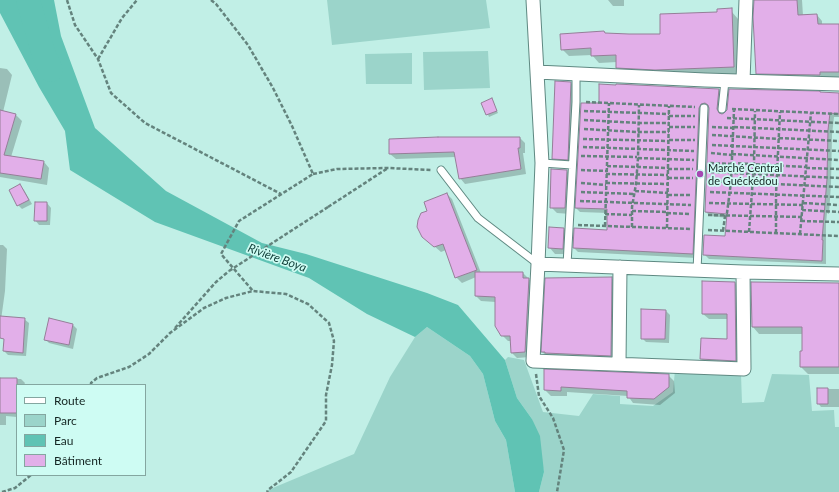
<!DOCTYPE html>
<meta charset="utf-8">
<style>
body{margin:0}
#map{position:relative;width:839px;height:492px;overflow:hidden;background:#c1efe6;font-family:Lato,sans-serif}
canvas{display:block}
.legend{position:absolute;left:16px;top:384px;width:130px;height:92px;box-sizing:border-box;background:#cefcf3;border:1px solid #84a6a0;margin:0;padding:5px 7px;list-style:none;font-size:12px;color:#152623}
.legend li{display:flex;align-items:center;gap:8px;height:20px}
.legend b{width:20px;border:1px solid #84a6a0}
</style>
<div id="map">
<canvas width="839" height="492"></canvas>
<ul class="legend">
<li><b style="height:5px;background:#fff"></b>Route</li>
<li><b style="height:11px;background:#9bd4ca"></b>Parc</li>
<li><b style="height:11px;background:#60c3b4"></b>Eau</li>
<li><b style="height:11px;background:#e2afe9"></b>Bâtiment</li>
</ul>
</div>
<script>
const ctx = document.querySelector('canvas').getContext('2d');
ctx.lineJoin = 'round';
function fill(path, color) { ctx.fillStyle = color; ctx.fill(path, 'evenodd'); }
const toPath = rows => new Path2D(rows.map(r => 'M' + r).join(''));
function stroke(path, color, width, dash) { ctx.strokeStyle = color; ctx.lineWidth = width; ctx.lineCap = dash ? 'butt' : 'round'; ctx.setLineDash(dash || []); ctx.stroke(path); }
function label(font, color, halo, rows, align = 'center') {
  ctx.font = font + ' Lato,sans-serif'; ctx.lineWidth = 3.5; ctx.setLineDash([]); ctx.textBaseline = 'middle'; ctx.strokeStyle = halo; ctx.fillStyle = color; for (const [text, x, y, turn = 0] of rows) {
    ctx.save(); ctx.translate(x, y); ctx.rotate((+turn || 0) * Math.PI / 180); ctx.textAlign = isNaN(turn) ? turn : align; if (halo) ctx.strokeText(text, 0, 0); ctx.fillText(text, 0, 0); ctx.restore();
  }
}
fill(toPath([
 [327,0,486,0,490,28,332,45],
 [488,51,490,88,424,90,423,52],
 [412,53,412,84,366,84,365,54],
 [427,327,470,356,483,374,495,421,506,440,515,492,267,492,268,490,354,454,390,377,415,337],
 [508,357,524,360,543,412,579,416,593,394,620,396,620,404,653,406,673,392,675,370,741,374,742,403,764,402,772,374,809,375,812,411,834,410,835,427,839,427,839,492,539,492,544,472,532,419,517,398,505,360]
]), '#9bd4ca');
fill(toPath([
 [0,0,19,0,39,40,43,40,44,36,39,0,54,0,61,36,95,128,166,191,262,243,306,254,427,293,458,305,505,360,517,398,532,419,540,436,544,472,539,492,515,492,506,440,495,421,483,374,470,356,427,327,415,337,367,314,309,278,155,222,70,170,65,131,39,87,0,13]
]), '#60c3b4');
fill(toPath([
 [608,0,624,0,624,6,613,6],
 [755,0,802,0,803,16,817,15,822,21,822,25,839,25,839,77,762,79,757,73],
 [732,12,738,19,741,74,663,76,624,74,617,67,617,62,599,63,592,55,569,56,562,49,604,32,606,34,661,34],
 [0,68,7,69,12,75,3,112,16,115,22,121,11,157,44,162,49,168,47,185,0,177],
 [571,83,577,89,574,165,559,164,553,158],
 [719,90,723,94,721,115,839,94,839,117,834,117,832,135,831,184,829,214,827,213,826,224,826,264,709,259,704,254,726,237,728,218,710,216,706,212,710,108,706,108,697,258,578,252,574,248,608,231,608,213,580,212,576,208,600,104],
 [492,100,498,113,489,117,483,103],
 [520,138,525,143,525,153,523,153,526,174,465,184,460,178,456,157,396,159,390,154,390,140],
 [567,171,573,177,571,214,557,213,551,207],
 [20,186,24,190,32,204,22,209,18,205],
 [447,194,452,199,481,273,523,273,534,284,530,357,517,358,512,353,511,341,508,341,502,335,496,302,481,301,476,296,476,277,462,283,456,277,446,250,441,252,426,239,428,211],
 [47,203,51,208,50,225,39,225,35,220],
 [564,229,570,235,569,254,555,254,549,247],
 [0,245,3,245,7,249,5,291,1,320,0,319],
 [611,278,618,284,617,362,549,358,542,352],
 [735,283,740,288,741,365,706,364,701,359,728,340,728,319,709,319,703,314],
 [839,284,839,374,808,374,801,367,803,334,759,334,753,327],
 [666,311,670,315,669,343,646,342,642,338],
 [24,319,29,323,26,356,8,355,4,351],
 [50,319,73,325,77,329,73,349,49,343,45,339],
 [545,370,668,375,674,381,675,393,660,405,633,403,628,396,567,392,567,396,551,396,545,390],
 [0,379,21,379,25,383,24,385,17,385,17,417,6,416,6,425,0,425],
 [818,389,839,389,839,407,821,407,818,403]
]), '#0003');
stroke(toPath([
 [28,0,44,55,51,70]
]), '#60c3b4', 24);
const building = toPath([
 [754,0,797,0,798,15,817,14,818,24,839,24,839,72,820,72,820,75,756,74,753,17,754,0],
 [732,8,734,67,655,70,616,68,616,55,591,56,591,48,561,50,560,34,604,31,605,33,629,34,660,34,660,14,717,12,717,9,732,8],
 [555,81,571,82,568,160,552,159,555,81],
 [599,84,616,85,616,84,719,89,717,109,719,113,722,114,724,113,727,110,729,89,820,91,820,92,839,93,839,114,830,113,828,130,827,179,822,240,823,240,822,261,703,255,704,235,725,236,727,214,705,212,709,108,708,105,705,103,701,104,699,108,693,254,573,248,574,228,607,230,607,209,575,208,581,103,599,103,599,84],
 [492,98,497,111,486,115,481,103,492,98],
 [0,110,16,114,4,155,44,161,41,179,0,173,0,110],
 [438,137,520,137,520,148,518,148,521,169,459,179,454,152,389,154,389,139,438,137],
 [551,169,567,170,565,208,550,208,551,169],
 [20,184,29,200,17,206,9,190,20,184],
 [447,193,477,270,455,278,443,244,434,247,422,237,417,227,418,220,421,213,427,211,424,202,447,193],
 [35,202,47,202,47,221,34,221,35,202],
 [549,227,564,228,563,249,548,248,549,227],
 [475,272,523,272,523,278,529,278,525,352,511,353,510,336,501,336,495,326,495,297,475,296,475,272],
 [612,277,611,356,545,353,545,352,541,352,545,278,612,277],
 [702,281,735,282,736,361,700,359,701,338,727,339,727,314,702,314,702,281],
 [751,282,839,283,839,367,800,367,800,351,802,351,802,327,752,327,751,282],
 [641,309,666,310,665,339,641,339,641,309],
 [0,316,25,318,23,353,3,351,4,339,0,338,0,316],
 [49,318,73,324,69,345,44,340,49,318],
 [544,369,669,374,669,387,654,399,627,398,627,391,561,387,561,391,544,390,544,369],
 [0,378,17,378,17,413,0,413,0,378],
 [817,388,828,388,828,404,817,404,817,388]
]);
fill(building, '#e2afe9');
stroke(building, '#957e98', 1);
const lane = toPath([
 [722,109,725,81],
 [542,163,572,165],
 [441,170,478,218,538,264],
 [567,265,576,102,576,74],
 [697,271,704,108]
]);
const street = toPath([
 [533,0,542,163,538,264,533,361,744,369,743,272],
 [537,72,705,80,839,84],
 [743,81,746,0],
 [538,264,743,272,839,274],
 [619,364,620,267]
]);
stroke(lane, '#5f8982', 9);
stroke(street, '#5f8982', 15);
stroke(toPath([
 [67,0,75,25,98,59,111,93,145,123,281,194],
 [211,0,216,4,248,45,273,88,292,126,313,174,239,221,221,254,253,291],
 [98,59,122,18,137,0],
 [586,102,695,107],
 [732,109,839,114],
 [584,111,669,114],
 [669,116,695,116],
 [727,118,839,123],
 [584,120,639,123,669,123],
 [669,127,695,127],
 [712,127,733,128],
 [734,127,839,132],
 [584,129,638,132,669,132],
 [712,135,779,139],
 [779,138,839,141],
 [583,139,669,141],
 [669,140,695,140],
 [712,145,839,151],
 [583,147,694,151],
 [711,153,732,155],
 [732,154,839,160],
 [581,156,637,157],
 [638,158,694,160],
 [710,163,732,164],
 [732,163,806,167],
 [607,166,668,168],
 [806,168,839,169],
 [668,169,693,169],
 [581,170,607,171],
 [710,172,839,178],
 [313,174,337,169,388,168,432,170],
 [606,174,668,175],
 [668,178,693,178],
 [709,181,839,187],
 [581,183,606,185],
 [606,183,668,184],
 [635,191,668,193],
 [581,192,634,194],
 [710,192,839,197],
 [668,195,692,195],
 [580,201,691,205],
 [709,203,803,205],
 [803,203,839,205],
 [328,207,388,168],
 [802,210,839,212],
 [632,211,668,212],
 [667,213,691,214],
 [605,214,632,215],
 [708,215,802,217],
 [801,221,839,222],
 [578,225,691,229],
 [605,226,609,103],
 [632,227,632,207,636,184,638,158,639,105],
 [667,228,669,106],
 [708,230,839,236],
 [723,231,725,216,727,213,731,182,734,110],
 [749,232,754,164,755,111],
 [776,233,776,194,780,112],
 [800,234,811,113],
 [175,328,216,282,229,271],
 [536,374,539,396,553,418,564,450,557,492],
 [91,385,91,383,97,378,129,367,149,354,170,333,204,308,226,298,253,291,286,294,308,304,329,323,334,341,332,365,326,395,326,421,291,472,268,490,267,492],
 [2,492,15,488,31,475]
]), '#64837d', 2.5, [4, 2]);
stroke(lane, '#fff', 7);
stroke(street, '#fff', 13);
stroke(toPath([
 [229,271,328,207]
]), '#64837d', 2.5, [4, 2]);
for (const [x, y, r, color] of [
 [700,174,4,"#a548b2"]
]) { const dot = new Path2D(); dot.arc(x, y, r, 0, 2 * Math.PI); ctx.fillStyle = color; ctx.fill(dot); stroke(dot, '#cefcf3', 1.5); }
label('11px', '#152623', '#cefcf3', [
 ["Marché Central",708,168],
 ["de Guéckédou",708,181]
], 'left');
label('italic 12px', '#103e38', '#cefcf3', [
 ["Rivière Boya",277,258,20]
]);
</script>
